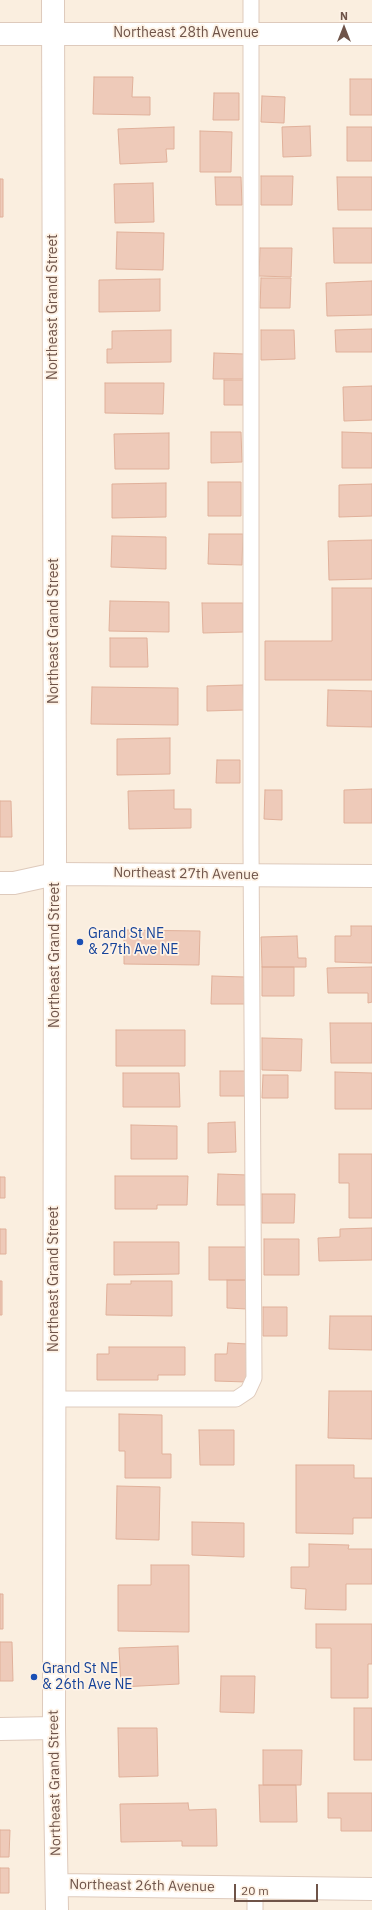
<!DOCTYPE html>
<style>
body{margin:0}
#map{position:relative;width:372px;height:1910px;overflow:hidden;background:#faeedf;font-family:"IBM Plex Sans",sans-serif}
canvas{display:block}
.north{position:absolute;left:324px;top:8px;width:40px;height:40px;-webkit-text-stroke:3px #fef2e5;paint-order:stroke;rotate:0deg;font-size:11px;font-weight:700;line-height:16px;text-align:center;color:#6f5449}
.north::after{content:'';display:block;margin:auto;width:14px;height:18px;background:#6f5449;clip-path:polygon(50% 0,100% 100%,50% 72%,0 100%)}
.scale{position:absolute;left:234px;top:1884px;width:84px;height:18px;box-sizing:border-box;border:2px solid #6f5449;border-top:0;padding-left:5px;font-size:12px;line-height:14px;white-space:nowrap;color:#6f5449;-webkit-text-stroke:3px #fef2e5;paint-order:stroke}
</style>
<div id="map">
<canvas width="372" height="1910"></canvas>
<div class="north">N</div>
<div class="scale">20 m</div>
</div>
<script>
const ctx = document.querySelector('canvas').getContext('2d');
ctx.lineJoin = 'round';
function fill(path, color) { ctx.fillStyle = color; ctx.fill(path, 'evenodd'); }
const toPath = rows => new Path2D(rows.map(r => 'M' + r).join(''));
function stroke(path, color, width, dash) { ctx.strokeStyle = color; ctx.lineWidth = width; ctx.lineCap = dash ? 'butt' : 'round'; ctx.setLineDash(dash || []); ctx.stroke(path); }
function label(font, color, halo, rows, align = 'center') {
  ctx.font = font + ' "IBM Plex Sans",sans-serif'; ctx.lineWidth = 3.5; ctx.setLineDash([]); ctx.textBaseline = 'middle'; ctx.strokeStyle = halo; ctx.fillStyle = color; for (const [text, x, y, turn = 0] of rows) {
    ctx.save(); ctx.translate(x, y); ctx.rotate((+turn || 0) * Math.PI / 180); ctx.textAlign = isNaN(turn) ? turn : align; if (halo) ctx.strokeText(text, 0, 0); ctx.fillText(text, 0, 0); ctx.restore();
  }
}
const building = toPath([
 [94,77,133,77,132,97,150,97,150,115,93,114,94,77],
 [350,79,372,79,372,115,350,115,350,79],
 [214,93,239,93,239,120,213,120,214,93],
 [262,96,285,97,284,123,261,122,262,96],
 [310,126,311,156,283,157,282,127,310,126],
 [174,127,174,149,166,149,167,162,120,164,118,129,174,127],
 [347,127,372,127,372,161,347,161,347,127],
 [200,131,232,132,231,172,200,172,200,131],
 [261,176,293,176,292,205,261,205,261,176],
 [215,177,241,177,242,205,216,205,215,177],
 [337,177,372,177,372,210,338,210,337,177],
 [0,179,3,179,3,217,0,217,0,179],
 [153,183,154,222,115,223,114,184,153,183],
 [333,228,372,228,372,263,334,263,333,228],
 [117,232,164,233,163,270,116,269,117,232],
 [260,248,292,248,291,277,259,276,260,248],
 [261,278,291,278,290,308,260,308,261,278],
 [160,279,160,311,99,312,99,280,160,279],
 [372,281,372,315,327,316,326,283,372,281],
 [372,329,372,352,336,352,335,330,372,329],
 [171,330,171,362,107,363,107,349,112,349,112,331,171,330],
 [261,330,294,330,295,359,261,360,261,330],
 [214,353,244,354,243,379,213,379,214,353],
 [224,380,243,380,243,405,224,405,224,380],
 [105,383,164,383,163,414,105,413,105,383],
 [372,386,372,420,344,421,343,387,372,386],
 [211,432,241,432,242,462,211,463,211,432],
 [342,432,372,433,372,468,342,468,342,432],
 [169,433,169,469,115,469,114,434,169,433],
 [208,482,241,482,241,516,208,516,208,482],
 [166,483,166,517,112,518,112,484,166,483],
 [372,484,372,516,339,517,339,485,372,484],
 [209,534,243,534,242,565,208,564,209,534],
 [112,536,166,537,166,569,111,567,112,536],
 [372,540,372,579,329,580,328,541,372,540],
 [332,588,372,588,372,680,265,680,265,641,332,641,332,588],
 [110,601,169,602,169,632,109,631,110,601],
 [202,603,243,603,243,632,203,633,202,603],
 [110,638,147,638,148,667,110,667,110,638],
 [243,685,244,710,207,711,207,686,243,685],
 [92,687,178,688,178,725,91,724,92,687],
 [328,690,372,691,372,727,327,726,328,690],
 [170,738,170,774,117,775,117,739,170,738],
 [217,760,240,760,240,783,216,783,217,760],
 [372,789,372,823,344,823,344,790,372,789],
 [174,790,174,809,191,809,191,828,129,829,128,791,174,790],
 [265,790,282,790,282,820,264,819,265,790],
 [0,801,11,801,12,837,0,837,0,801],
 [351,926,372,926,372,963,335,962,335,936,351,936,351,926],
 [124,930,200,931,199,965,124,964,124,930],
 [297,936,298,958,306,958,306,967,262,967,261,937,297,936],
 [262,967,294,967,294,996,262,996,262,967],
 [372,967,372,1002,368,1003,368,993,328,993,327,968,372,967],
 [212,976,245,977,245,1004,211,1004,212,976],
 [330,1023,372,1023,372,1063,331,1063,330,1023],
 [116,1030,185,1030,185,1066,116,1066,116,1030],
 [262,1038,302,1039,301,1071,262,1070,262,1038],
 [220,1071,247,1071,247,1096,220,1096,220,1071],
 [335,1072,372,1073,372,1109,335,1109,335,1072],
 [123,1073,179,1073,180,1107,123,1107,123,1073],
 [263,1075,288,1075,288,1098,262,1098,263,1075],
 [235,1122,236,1152,208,1153,208,1123,235,1122],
 [131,1125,177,1126,177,1159,131,1159,131,1125],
 [339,1154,372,1154,372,1218,349,1218,349,1183,339,1183,339,1154],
 [218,1174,248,1175,247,1205,217,1205,218,1174],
 [115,1176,188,1176,187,1205,157,1205,157,1209,115,1209,115,1176],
 [0,1177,5,1177,5,1198,0,1198,0,1177],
 [262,1194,295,1194,294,1223,262,1223,262,1194],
 [372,1228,372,1260,319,1261,318,1238,340,1237,340,1229,372,1228],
 [0,1229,6,1229,6,1254,0,1254,0,1229],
 [264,1239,299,1239,299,1275,264,1275,264,1239],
 [114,1242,179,1242,179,1274,114,1275,114,1242],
 [209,1247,247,1247,247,1280,209,1280,209,1247],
 [227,1280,247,1280,247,1309,227,1308,227,1280],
 [0,1281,2,1281,2,1315,0,1315,0,1281],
 [131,1281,172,1281,172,1316,106,1315,107,1284,131,1284,131,1281],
 [263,1307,287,1307,287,1336,263,1336,263,1307],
 [330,1316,372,1316,372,1350,329,1349,330,1316],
 [228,1343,248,1344,247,1382,215,1381,215,1354,227,1354,228,1343],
 [109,1347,185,1347,185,1375,158,1375,158,1380,97,1380,97,1354,109,1354,109,1347],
 [329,1391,372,1391,372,1439,328,1438,329,1391],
 [119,1414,162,1415,162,1454,171,1454,171,1478,125,1478,125,1451,119,1451,119,1414],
 [199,1430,234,1430,234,1465,200,1465,199,1430],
 [296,1465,354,1465,354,1478,372,1478,372,1518,353,1518,353,1534,296,1533,296,1465],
 [117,1486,160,1487,159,1540,116,1539,117,1486],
 [192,1522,244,1523,244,1557,192,1555,192,1522],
 [309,1544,349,1545,348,1549,372,1549,372,1584,346,1584,346,1610,305,1609,306,1589,291,1588,291,1567,309,1567,309,1544],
 [151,1565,189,1565,189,1632,118,1631,118,1585,151,1585,151,1565],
 [0,1594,3,1594,3,1629,0,1629,0,1594],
 [316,1624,372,1624,372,1664,368,1664,368,1698,331,1698,331,1648,316,1648,316,1624],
 [0,1642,12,1642,13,1681,0,1681,0,1642],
 [178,1646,179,1684,121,1687,119,1648,178,1646],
 [221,1676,255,1676,254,1713,220,1712,221,1676],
 [354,1708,372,1708,372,1760,354,1760,354,1708],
 [118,1728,157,1728,158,1776,119,1777,118,1728],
 [263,1750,302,1750,301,1785,263,1785,263,1750],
 [259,1785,296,1785,297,1822,260,1822,259,1785],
 [328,1793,372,1793,372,1831,341,1831,341,1818,328,1818,328,1793],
 [188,1803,189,1810,216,1809,217,1846,182,1846,182,1841,121,1842,120,1804,188,1803],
 [0,1830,10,1830,9,1857,0,1857,0,1830],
 [0,1868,9,1868,9,1893,0,1893,0,1868]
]);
fill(building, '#eecab9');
stroke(building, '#e0b09a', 1);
const service = toPath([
 [54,1399,236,1399,248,1391,254,1378,251,844,251,0],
 [255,1888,255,1910]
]);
const minor = toPath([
 [53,0,55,845,54,1728,57,1910],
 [0,34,372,34],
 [0,1729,54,1728],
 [57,1885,372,1889]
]);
const tertiary = toPath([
 [0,883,14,883,55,874,372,876]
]);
stroke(service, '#decabc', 17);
stroke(minor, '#decabc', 24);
stroke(tertiary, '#decabc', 24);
stroke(service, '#fff', 15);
stroke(minor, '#fff', 22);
stroke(tertiary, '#fff', 22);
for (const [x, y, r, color] of [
 [80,942,4,"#1a4fb4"],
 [34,1677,4,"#1a4fb4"]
]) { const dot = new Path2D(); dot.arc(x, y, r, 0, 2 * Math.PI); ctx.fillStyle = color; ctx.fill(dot); stroke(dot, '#fef2e5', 1.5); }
label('14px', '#6f5449', '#fef2e5', [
 ["Northeast 28th Avenue",186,33],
 ["Northeast Grand Street",53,307,-90],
 ["Northeast Grand Street",54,631,-90],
 ["Northeast 27th Avenue",186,874,1],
 ["Northeast Grand Street",55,955,-90],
 ["Northeast Grand Street",54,1279,-90],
 ["Northeast Grand Street",55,1783,-91],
 ["Northeast 26th Avenue",142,1886,1]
]);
label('14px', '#164399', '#fef2e5', [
 ["Grand St NE",88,934],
 ["& 27th Ave NE",88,950],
 ["Grand St NE",42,1669],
 ["& 26th Ave NE",42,1685]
], 'left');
</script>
